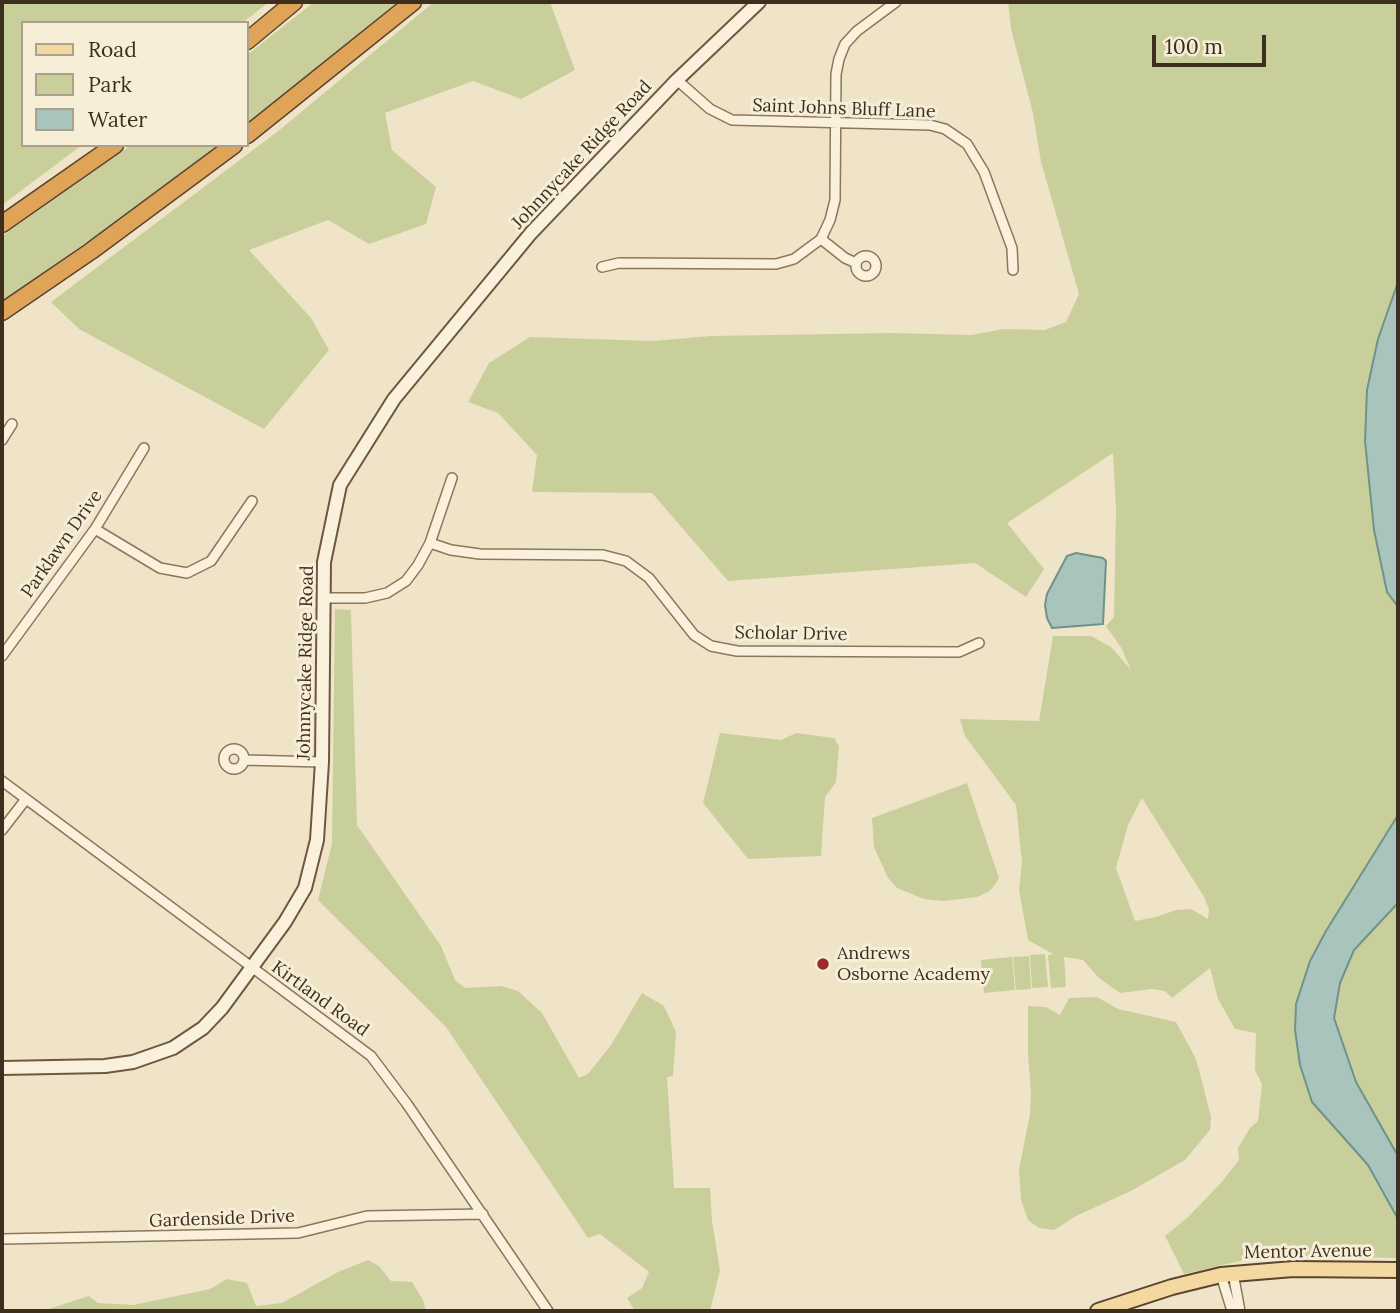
<!DOCTYPE html>
<style>
body{margin:0}
#map{position:relative;width:1400px;height:1313px;overflow:hidden;background:#f0e4c8;font-family:Lora,serif}
canvas{display:block}
.frame{position:absolute;inset:0;border:4px solid #3d2e20;pointer-events:none}
.legend{position:absolute;left:21px;top:21px;width:228px;height:126px;box-sizing:border-box;background:#f7eed8;border:2px solid #ada18e;margin:0;padding:9px 12px;list-style:none;font-size:21px;color:#3d2e20}
.legend li{display:flex;align-items:center;gap:14px;height:35px}
.legend b{width:35px;border:2px solid #ada18e}
.scale{position:absolute;left:1152px;top:35px;width:114px;height:32px;box-sizing:border-box;border:4px solid #3d2e20;border-top:0;padding-left:9px;font-size:21px;line-height:24px;white-space:nowrap;color:#3d2e20;-webkit-text-stroke:5px #f7eed8;paint-order:stroke}
</style>
<div id="map">
<canvas width="1400" height="1313"></canvas>
<div class="frame"></div>
<ul class="legend">
<li><b style="height:9px;background:#f3d9a0"></b>Road</li>
<li><b style="height:19px;background:#c9cf9b"></b>Park</li>
<li><b style="height:19px;background:#a9c4bc"></b>Water</li>
</ul>
<div class="scale">100 m</div>
</div>
<script>
const ctx = document.querySelector('canvas').getContext('2d');
ctx.lineJoin = 'round';
function fill(path, color) { ctx.fillStyle = color; ctx.fill(path, 'evenodd'); }
const toPath = rows => new Path2D(rows.map(r => 'M' + r).join(''));
function stroke(path, color, width, dash) { ctx.strokeStyle = color; ctx.lineWidth = width; ctx.lineCap = dash ? 'butt' : 'round'; ctx.setLineDash(dash || []); ctx.stroke(path); }
function label(font, color, halo, rows, align = 'center') {
  ctx.font = font + ' Lora,serif'; ctx.lineWidth = 6; ctx.setLineDash([]); ctx.textBaseline = 'middle'; ctx.strokeStyle = halo; ctx.fillStyle = color; for (const [text, x, y, turn = 0] of rows) {
    ctx.save(); ctx.translate(x, y); ctx.rotate((+turn || 0) * Math.PI / 180); ctx.textAlign = isNaN(turn) ? turn : align; if (halo) ctx.strokeText(text, 0, 0); ctx.fillText(text, 0, 0); ctx.restore();
  }
}
fill(toPath([
 [2,2,269,2,242,23,23,23,23,145,82,145,2,205],
 [314,2,398,2,247,124,247,55],
 [434,2,550,2,575,70,521,99,473,81,385,113,392,150,436,187,426,224,369,244,328,220,249,250,311,318,329,350,264,429,79,329,51,302,277,132],
 [1008,2,1398,2,1398,282,1367,390,1365,441,1374,530,1387,592,1398,607,1398,815,1326,931,1310,961,1312,1102,1368,1165,1398,1219,1398,1258,1305,1256,1244,1260,1184,1274,1165,1236,1188,1217,1220,1184,1239,1160,1238,1148,1250,1128,1258,1121,1262,1084,1255,1070,1256,1033,1235,1029,1218,999,1210,968,1172,998,1165,991,1152,989,1120,993,1099,978,1083,960,1064,957,1066,987,1051,988,1048,955,1053,954,1028,940,1019,890,1022,862,1016,805,965,736,960,719,1039,721,1053,636,1091,636,1111,647,1131,670,1122,649,1106,626,1114,617,1116,509,1113,453,1007,523,1044,569,1026,597,975,563,728,581,652,493,532,492,537,455,498,413,468,402,489,363,530,337,653,341,711,336,893,333,972,335,1003,329,1045,330,1066,322,1079,294,1041,162,1033,113,1011,29],
 [1142,798,1204,897,1209,909,1208,919,1191,909,1176,910,1156,917,1135,921,1116,868,1128,825],
 [131,145,220,145,114,223,2,301,2,236],
 [335,609,351,610,357,825,441,946,455,980,465,988,501,986,518,991,542,1013,579,1078,588,1074,611,1045,642,993,664,1006,676,1032,673,1076,667,1077,674,1188,710,1188,712,1221,720,1270,710,1311,635,1311,627,1298,642,1288,649,1272,600,1234,588,1238,446,1027,318,900,332,843],
 [720,733,781,740,796,733,834,738,839,746,836,782,825,797,821,856,748,859,703,803],
 [967,783,999,878,995,885,988,892,977,897,943,901,924,899,897,888,888,878,874,847,872,818],
 [1398,903,1398,1156,1356,1082,1334,1018,1340,983,1354,950],
 [1045,954,1048,987,1032,988,1030,955],
 [1029,956,1031,989,1016,990,1013,957],
 [1012,957,1015,990,984,993,981,960],
 [1097,997,1118,1009,1176,1022,1195,1057,1199,1070,1211,1117,1210,1130,1185,1160,1131,1191,1078,1215,1054,1230,1039,1228,1028,1220,1021,1200,1019,1169,1030,1114,1031,1093,1028,1055,1028,1006,1046,1007,1060,1015,1069,998],
 [368,1260,379,1266,391,1281,412,1282,423,1300,426,1311,42,1311,89,1296,98,1303,133,1305,210,1289,227,1279,247,1283,256,1306,282,1303,338,1272]
]), '#c9cf9b');
const water = toPath([
 [1398,282,1397,436,1398,607,1387,592,1374,530,1365,441,1367,390,1378,339,1398,282],
 [1076,553,1103,558,1106,561,1103,624,1052,628,1047,618,1045,605,1047,594,1067,556,1076,553],
 [1398,815,1398,903,1354,950,1340,983,1334,1018,1356,1082,1398,1156,1398,1219,1368,1165,1312,1102,1300,1065,1295,1030,1296,1004,1310,961,1326,931,1398,815]
]);
fill(water, '#a9c4bc');
stroke(water, '#6f938a', 2);
const minor = toPath([
 [677,80,710,109,732,120,930,125,945,129,967,144,984,172,1012,248,1013,270],
 [821,239,845,258,856,263],
 '856 266a10 10 0 1 1 20 0a10 10 0 1 1-20 0Z',
 [602,267,619,263,776,264,794,259,821,239,830,220,835,200,836,74,839,59,845,44,857,31,896,2],
 [2,440,12,424],
 [95,529,160,568,187,573,211,561,252,501],
 [430,543,451,550,480,554,603,555,626,561,649,578,694,635,711,646,737,651,959,652,979,643],
 [324,598,365,598,387,593,406,581,418,565,430,543,452,478],
 [2,656,95,529,144,448],
 '224 759a10 10 0 1 1 20 0a10 10 0 1 1-20 0Z',
 [244,760,322,762],
 [2,781,371,1056,407,1104,548,1311],
 [2,830,26,799],
 [2,1239,298,1233,367,1216,483,1214],
 [1233,1273,1240,1311],
 [1221,1275,1232,1311]
]);
const secondary = toPath([
 [2,1068,105,1066,133,1062,173,1048,203,1028,222,1008,285,922,305,888,317,840,322,762,324,562,340,485,394,399,531,233,677,80,759,2]
]);
const primary = toPath([
 [1098,1311,1172,1287,1221,1275,1293,1269,1398,1270]
]);
const motorway = toPath([
 [247,41,294,2],
 [247,135,413,2],
 [2,224,115,145],
 [2,312,91,251,234,145]
]);
stroke(minor, '#8d765c', 12);
stroke(secondary, '#6f573f', 16);
stroke(primary, '#5b4430', 18);
stroke(motorway, '#5b4430', 19);
stroke(minor, '#faf1dc', 9);
stroke(secondary, '#faf1dc', 12);
stroke(primary, '#f3d9a0', 14);
stroke(motorway, '#e0a458', 16);
for (const [x, y, r, color] of [
 [823,964,7,"#9e2a2b"]
]) { const dot = new Path2D(); dot.arc(x, y, r, 0, 2 * Math.PI); ctx.fillStyle = color; ctx.fill(dot); stroke(dot, '#f7eed8', 2.5); }
label('18px', '#3d2e20', '#f7eed8', [
 ["Saint Johns Bluff Lane",844,109,2],
 ["Johnnycake Ridge Road",582,155,-47],
 ["Parklawn Drive",62,544,-55],
 ["Scholar Drive",791,634,1],
 ["Johnnycake Ridge Road",306,663,-89],
 ["Kirtland Road",320,999,36],
 ["Gardenside Drive",222,1219,-2],
 ["Mentor Avenue",1308,1252,-1]
]);
label('18px', '#3d2e20', '#f7eed8', [
 ["Andrews",837,954],
 ["Osborne Academy",837,975]
], 'left');
</script>
